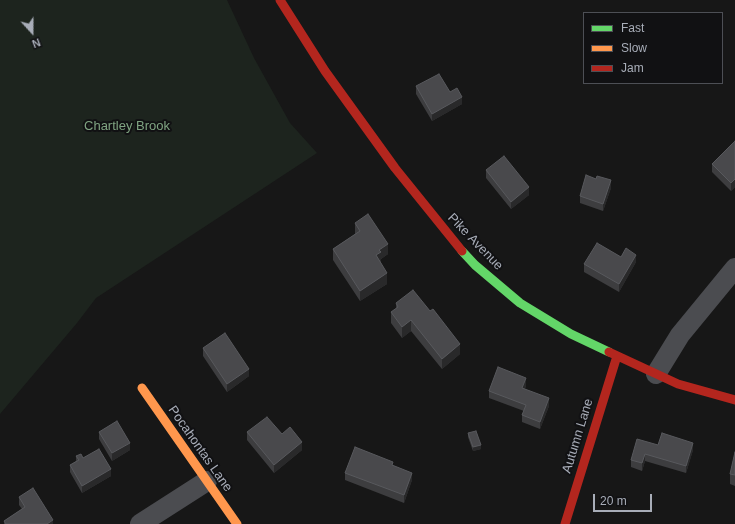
<!DOCTYPE html>
<style>
body{margin:0}
#map{position:relative;width:735px;height:524px;overflow:hidden;background:#171717;font-family:Arial,sans-serif}
canvas{display:block}
.legend{position:absolute;left:583px;top:12px;width:140px;height:72px;box-sizing:border-box;background:#111113;border:1px solid #4d4f55;margin:0;padding:5px 7px;list-style:none;font-size:12px;color:#a8adb8}
.legend li{display:flex;align-items:center;gap:8px;height:20px}
.legend b{width:20px;border:1px solid #4d4f55}
.north{position:absolute;left:12px;top:12px;width:40px;height:40px;-webkit-text-stroke:3px #111113;paint-order:stroke;rotate:159deg;font-size:11px;font-weight:700;line-height:16px;text-align:center;color:#a8adb8}
.north::after{content:'';display:block;margin:auto;width:14px;height:18px;background:#a8adb8;clip-path:polygon(50% 0,100% 100%,50% 72%,0 100%)}
.scale{position:absolute;left:593px;top:494px;width:59px;height:18px;box-sizing:border-box;border:2px solid #a8adb8;border-top:0;padding-left:5px;font-size:12px;line-height:14px;white-space:nowrap;color:#a8adb8;-webkit-text-stroke:3px #111113;paint-order:stroke}
</style>
<div id="map">
<canvas width="735" height="524"></canvas>
<ul class="legend">
<li><b style="height:5px;background:#63d668"></b>Fast</li>
<li><b style="height:5px;background:#ff974d"></b>Slow</li>
<li><b style="height:5px;background:#b3261e"></b>Jam</li>
</ul>
<div class="north">N</div>
<div class="scale">20 m</div>
</div>
<script>
const ctx = document.querySelector('canvas').getContext('2d');
ctx.lineJoin = 'round';
function fill(path, color) { ctx.fillStyle = color; ctx.fill(path, 'evenodd'); }
const toPath = rows => new Path2D(rows.map(r => 'M' + r).join(''));
function stroke(path, color, width, dash) { ctx.strokeStyle = color; ctx.lineWidth = width; ctx.lineCap = dash ? 'butt' : 'round'; ctx.setLineDash(dash || []); ctx.stroke(path); }
function label(font, color, halo, rows, align = 'center') {
  ctx.font = font + ' Arial,sans-serif'; ctx.lineWidth = 4; ctx.setLineDash([]); ctx.textBaseline = 'middle'; ctx.strokeStyle = halo; ctx.fillStyle = color; for (const [text, x, y, turn = 0] of rows) {
    ctx.save(); ctx.translate(x, y); ctx.rotate((+turn || 0) * Math.PI / 180); ctx.textAlign = isNaN(turn) ? turn : align; if (halo) ctx.strokeText(text, 0, 0); ctx.fillText(text, 0, 0); ctx.restore();
  }
}
fill(toPath([
 [0,0,227,0,254,58,290,123,317,153,96,298,77,323,0,414]
]), '#1d241e');
stroke(toPath([
 [656,374,680,335,735,268],
 [140,524,207,481]
]), '#4b4c50', 20);
stroke(toPath([
 [462,251,475,265,520,303,571,334,609,352]
]), '#63d668', 9);
stroke(toPath([
 [142,388,237,524]
]), '#ff974d', 9);
stroke(toPath([
 [280,0,325,71,395,168,462,251],
 [609,352,678,384,735,400],
 [565,524,617,356]
]), '#b3261e', 9);
fill(toPath([
 [416,86,462,104,432,121,416,94],
 [735,141,735,187,731,191,712,172,712,164],
 [486,170,529,195,511,209,486,178],
 [596,179,611,188,603,211,580,203,580,196],
 [355,223,388,254,381,259,381,263,387,284,360,301,333,260,333,249,355,234],
 [621,257,636,262,619,292,584,272,584,264],
 [396,303,460,354,442,369,411,331,402,338,391,323,391,312,396,309],
 [203,348,249,376,227,392,203,356],
 [526,385,525,389,549,406,540,429,522,422,522,415,524,411,489,398,489,391],
 [99,432,130,450,112,461,99,439],
 [247,432,282,434,302,450,274,473,247,440],
 [468,433,481,449,473,451,468,437],
 [658,445,693,450,686,473,645,461,642,471,631,467,631,460],
 [735,452,735,486,730,484,730,474],
 [76,456,83,458,111,476,82,493,70,472,70,465,76,461],
 [393,465,412,480,404,503,345,480,345,473],
 [19,497,53,524,4,524,4,521,22,509,19,505]
]), '#3d3d3f');
fill(toPath([
 [462,97,462,104,432,121,432,114],
 [735,179,735,187,731,191,731,183],
 [611,180,611,188,603,211,603,204],
 [529,187,529,195,511,209,511,202],
 [388,244,388,254,381,259,381,263,376,255,379,250],
 [636,255,636,262,619,292,619,284],
 [387,273,387,284,360,301,360,291],
 [411,320,411,331,402,338,402,327],
 [460,344,460,354,442,369,442,359],
 [249,369,249,376,227,392,227,384],
 [526,378,526,385,522,396,522,388],
 [549,398,549,406,540,429,540,422],
 [302,442,302,450,274,473,274,465],
 [130,443,130,450,112,461,112,453],
 [693,443,693,450,686,473,686,466],
 [481,445,481,449,473,451,473,447],
 [645,454,645,461,642,471,642,463],
 [111,469,111,476,82,493,82,486],
 [412,473,412,480,404,503,404,495],
 [53,520,53,524,47,524]
]), '#29292a');
const building = toPath([
 [439,74,450,92,457,88,462,97,432,114,416,86,439,74],
 [735,141,735,179,731,183,712,164,735,141],
 [504,156,529,187,511,202,486,170,504,156],
 [586,175,596,179,597,176,611,180,603,204,580,196,586,175],
 [368,214,388,244,379,250,381,252,376,255,387,273,360,291,333,249,360,231,355,223,368,214],
 [597,243,621,257,626,248,636,255,619,284,584,264,597,243],
 [413,290,430,311,433,309,460,344,442,359,411,320,402,327,391,312,398,307,396,303,413,290],
 [225,333,249,369,227,384,203,348,225,333],
 [498,367,526,378,522,388,549,398,540,422,522,415,526,405,489,391,498,367],
 [267,417,282,434,290,427,302,442,274,465,247,432,267,417],
 [117,421,130,443,112,453,99,432,117,421],
 [476,431,481,445,473,447,468,433,476,431],
 [662,433,693,443,686,466,645,454,642,463,631,460,637,439,658,445,662,433],
 [355,447,393,462,392,465,412,473,404,495,345,473,355,447],
 [99,449,111,469,82,486,70,465,79,460,76,456,81,454,83,458,99,449],
 [735,452,735,475,730,474,735,452],
 [33,488,53,520,47,524,6,524,4,521,25,507,19,497,33,488]
]);
fill(building, '#49494c');
stroke(building, '#58595d', 1);
label('13px', '#7fa381', '#111113', [
 ["Chartley Brook",127,126]
]);
label('13px', '#a8adb8', '#111113', [
 ["Pike Avenue",475,242,46],
 ["Autumn Lane",578,436,-73],
 ["Pocahontas Lane",200,449,55]
]);
</script>
